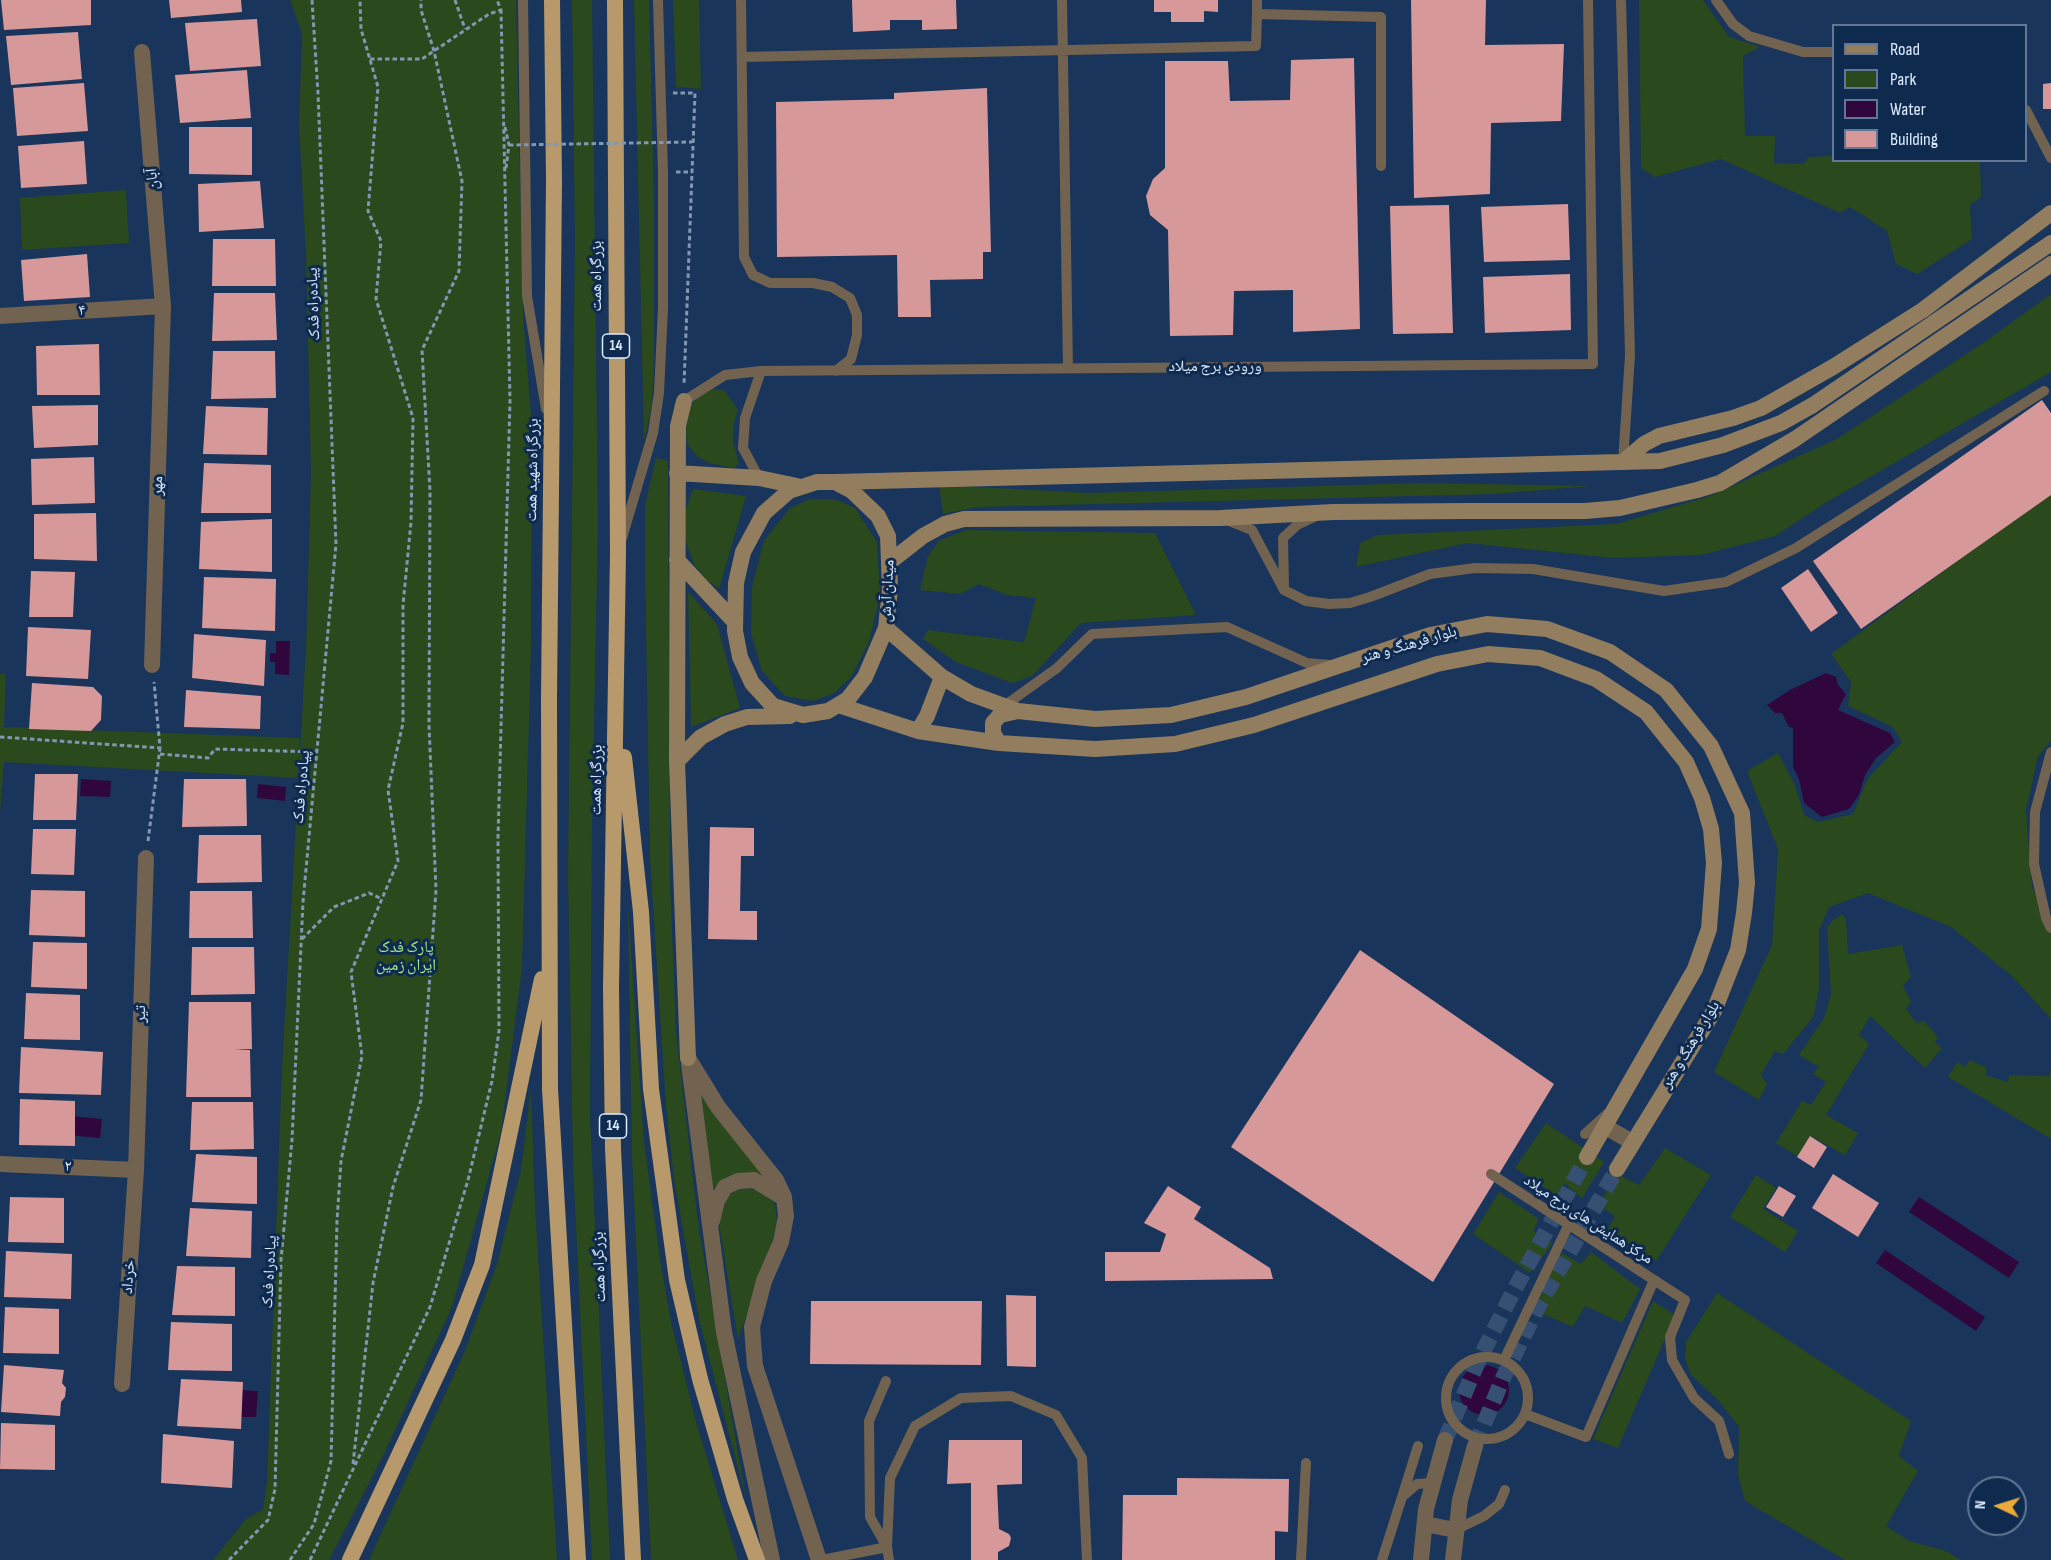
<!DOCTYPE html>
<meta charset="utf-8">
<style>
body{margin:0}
#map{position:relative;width:2051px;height:1560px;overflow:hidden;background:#19355b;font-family:"Sofia Sans Condensed",sans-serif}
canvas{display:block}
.legend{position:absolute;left:1832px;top:24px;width:195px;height:138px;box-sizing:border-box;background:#0f2a4f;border:2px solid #617795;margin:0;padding:8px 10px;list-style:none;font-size:18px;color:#ddebfe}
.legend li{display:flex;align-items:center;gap:12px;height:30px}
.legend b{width:30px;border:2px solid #617795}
.north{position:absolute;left:1967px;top:1476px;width:60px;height:60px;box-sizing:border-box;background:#0f2a4f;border:2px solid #617795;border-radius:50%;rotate:274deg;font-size:16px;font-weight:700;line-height:24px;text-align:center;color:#ddebfe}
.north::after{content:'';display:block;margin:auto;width:21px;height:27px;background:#eaaa39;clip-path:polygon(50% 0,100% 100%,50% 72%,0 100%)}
</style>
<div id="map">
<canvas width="2051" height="1560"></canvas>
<ul class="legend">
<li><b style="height:8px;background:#927d5e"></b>Road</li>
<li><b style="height:16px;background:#2a491c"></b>Park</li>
<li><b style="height:16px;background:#30073c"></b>Water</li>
<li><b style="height:16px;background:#d7989a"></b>Building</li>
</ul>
<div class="north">N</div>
</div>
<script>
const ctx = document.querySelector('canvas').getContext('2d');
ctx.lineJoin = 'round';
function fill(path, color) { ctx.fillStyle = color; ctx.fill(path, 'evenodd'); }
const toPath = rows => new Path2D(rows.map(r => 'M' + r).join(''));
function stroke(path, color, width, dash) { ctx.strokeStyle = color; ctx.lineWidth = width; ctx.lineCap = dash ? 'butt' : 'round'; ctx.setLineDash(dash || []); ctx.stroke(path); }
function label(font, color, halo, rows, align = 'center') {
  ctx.font = font + ' "Sofia Sans Condensed","Noto Naskh Arabic",sans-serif'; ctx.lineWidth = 6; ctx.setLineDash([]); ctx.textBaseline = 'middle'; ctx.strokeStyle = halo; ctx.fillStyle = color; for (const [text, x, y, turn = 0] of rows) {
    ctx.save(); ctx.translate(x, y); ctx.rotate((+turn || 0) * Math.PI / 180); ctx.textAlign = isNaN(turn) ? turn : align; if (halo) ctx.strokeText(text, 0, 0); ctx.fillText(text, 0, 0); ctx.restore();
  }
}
fill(toPath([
 [290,0,516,0,523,315,532,428,531,646,522,968,501,1132,452,1307,383,1456,329,1560,213,1560,246,1519,263,1509,267,1481,282,1067,306,648,311,474,306,256,299,124,302,33],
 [572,0,592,0,598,525,592,824,590,1116,610,1560,592,1560,573,1163,568,872,575,237],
 [634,0,649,0,654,198,654,362,652,405,644,441],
 [673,0,699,0,701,89,676,87],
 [1639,0,1703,0,1729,37,1760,47,1743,56,1745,136,1775,136,1774,163,1803,164,1809,157,1833,156,1834,160,1980,161,1981,197,1970,205,1972,239,1917,274,1896,264,1887,231,1850,207,1840,213,1721,159,1655,177,1641,168],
 [126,190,129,243,22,250,20,198],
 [2051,294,2051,372,1827,502,1775,536,1701,555,1614,558,1467,543,1356,567,1360,543,1378,535,1616,524,1710,496,1837,439,1986,341],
 [713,389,724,390,738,410,734,422,733,442,739,463,734,468,709,463,698,457,687,444,686,429,691,405,699,396],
 [656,458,668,461,670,883,676,1031,698,1223,746,1499,699,1319,674,1179,666,1106,650,859,645,566,645,505],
 [1420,483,1592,486,1493,494,978,507,943,514,939,485,1090,493],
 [693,489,746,496,719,589,707,580,694,565,685,539,686,509],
 [2051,492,2051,741,2038,756,2026,811,2032,886,2051,932,2051,1019,2012,976,1951,927,1868,893,1829,907,1819,930,1819,989,1813,1017,1783,1054,1775,1051,1761,1075,1767,1084,1759,1100,1714,1072,1772,945,1778,849,1747,771,1778,753,1795,785,1804,815,1818,822,1853,814,1868,778,1902,742,1893,727,1848,706,1851,682,1831,654],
 [810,499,835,499,855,508,877,542,880,595,869,642,851,677,834,693,814,701,785,696,762,671,751,633,752,587,764,541,790,508],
 [966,530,1155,533,1196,615,1081,623,1032,676,1012,683,956,662,923,639,928,630,1024,642,1036,598,1007,595,979,584,960,594,920,590,928,556,940,540],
 [688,592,717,624,740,708,691,727],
 [0,674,6,674,4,727,300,738,298,778,4,762,0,813],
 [628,906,644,1142,660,1259,671,1322,696,1422,738,1560,651,1560,632,1156],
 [1842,914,1846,919,1848,954,1902,945,1911,977,1903,986,1911,1002,1906,1009,1917,1023,1924,1021,1938,1037,1935,1042,1942,1048,1925,1068,1870,1016,1859,1035,1869,1044,1826,1115,1858,1133,1845,1155,1811,1136,1797,1156,1776,1143,1802,1101,1811,1105,1826,1082,1813,1074,1819,1067,1799,1055,1824,1018,1831,994,1827,928,1832,921],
 [1970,1060,1987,1068,1985,1075,2008,1082,2009,1075,2050,1076,2051,1066,2051,1139,1948,1077,1957,1062,1965,1067],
 [697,1084,762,1173,728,1176,711,1190],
 [531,1089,535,1207,557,1560,369,1560,465,1351,497,1264,521,1170],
 [1546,1123,1604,1162,1582,1198,1564,1183,1556,1195,1515,1168],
 [1665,1148,1711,1175,1656,1261,1607,1230,1615,1216,1598,1205,1617,1174,1639,1185],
 [1756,1175,1776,1188,1763,1209,1798,1231,1785,1252,1730,1217],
 [749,1188,767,1195,775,1204,777,1222,771,1246,738,1339,719,1223,723,1208,729,1195,739,1189],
 [1499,1192,1539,1219,1533,1231,1553,1243,1530,1273,1473,1234],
 [1591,1252,1640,1289,1622,1323,1585,1306,1573,1327,1533,1310,1547,1285,1543,1282,1562,1253,1581,1264],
 [1717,1293,1911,1421,1899,1456,1918,1471,1886,1526,1909,1541,1946,1551,1961,1560,1845,1560,1745,1501,1738,1475,1739,1427,1718,1400,1691,1375,1685,1359,1686,1342],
 [1653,1301,1675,1315,1618,1448,1593,1439]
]), '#2a491c');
fill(toPath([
 [276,641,290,641,289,675,275,674,275,662,270,662,270,653,276,653],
 [1826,673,1836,677,1838,685,1846,694,1838,710,1890,733,1895,742,1876,758,1865,775,1859,795,1849,809,1822,817,1804,803,1799,779,1793,767,1793,728,1789,727,1782,713,1775,713,1767,705,1790,690],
 [81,779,111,781,110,797,80,796],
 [258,784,286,787,285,801,257,798],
 [70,1116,102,1119,100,1138,68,1135],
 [1919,1197,2019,1262,2009,1278,1909,1212],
 [1885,1250,1985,1317,1976,1331,1876,1263],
 '1459 1390a25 25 0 1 1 50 0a25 25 0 1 1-50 0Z',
 [241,1390,258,1391,256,1417,240,1417]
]), '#30073c');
fill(toPath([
 [1,0,91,0,91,25,4,30],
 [169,0,241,0,242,12,171,18],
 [852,0,956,0,957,29,922,30,922,20,890,20,890,30,853,32],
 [1154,0,1218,0,1218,12,1204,11,1204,22,1171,22,1171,12,1154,12],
 [1411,0,1486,0,1485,45,1564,44,1561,121,1491,123,1490,194,1414,198],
 [257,19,261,66,190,71,185,23],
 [78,32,82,79,11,85,6,36],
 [1354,58,1360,329,1293,332,1293,290,1234,291,1233,335,1170,336,1168,230,1150,215,1146,196,1153,179,1165,168,1165,61,1228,61,1230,101,1290,100,1291,60],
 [247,70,251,118,180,123,175,75],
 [84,83,88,131,17,136,13,88],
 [2051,83,2051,109,2043,109,2043,84],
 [987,88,991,252,983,252,983,279,930,280,931,317,898,317,897,255,777,257,776,102,894,99,894,93],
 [189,127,252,127,252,175,189,174],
 [84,141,87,184,21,188,18,146],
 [260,181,264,228,199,232,198,184],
 [1568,204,1570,260,1484,262,1481,207],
 [1449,205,1453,333,1393,334,1390,206],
 [213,239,275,239,276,286,212,286],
 [87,254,90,297,24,301,21,260],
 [1570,274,1571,330,1485,333,1483,277],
 [214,293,275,293,277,340,212,341],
 [99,344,100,395,37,395,36,346],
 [213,351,275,351,276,398,211,399],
 [2042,400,2051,413,2051,495,1861,629,1813,561],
 [98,405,98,445,34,448,32,406],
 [206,406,268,408,267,455,203,454],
 [94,457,95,503,32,505,31,459],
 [204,463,271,465,271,513,201,513],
 [96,513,97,561,34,559,34,514],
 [272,519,272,572,199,569,201,522],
 [1808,569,1838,613,1811,632,1781,588],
 [31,571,75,572,73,617,29,617],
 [204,577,276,579,275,631,202,628],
 [28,627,91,630,88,679,26,676],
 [194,634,266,640,264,686,192,678],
 [32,683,93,687,102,696,101,720,91,731,29,729],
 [186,690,261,696,260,729,184,727],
 [35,774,78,774,76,820,33,820],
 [184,779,246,779,247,826,182,827],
 [710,827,754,828,754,856,741,856,740,911,757,911,757,940,708,939],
 [33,829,76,829,74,875,31,874],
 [199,835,261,835,262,882,197,883],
 [31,890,85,891,85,937,29,935],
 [190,891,252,891,253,938,189,938],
 [33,942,87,943,87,989,31,987],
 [192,947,254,947,255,994,191,995],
 [1360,950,1554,1084,1433,1282,1231,1147],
 [26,993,80,995,80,1040,24,1039],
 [189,1002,251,1002,252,1049,234,1049,250,1050,251,1097,186,1097],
 [21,1047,103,1052,101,1095,19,1093],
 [20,1099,75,1101,75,1146,19,1145],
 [192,1102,253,1102,254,1149,190,1150],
 [1810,1136,1827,1147,1814,1168,1797,1157],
 [196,1154,257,1157,257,1204,192,1202],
 [1833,1174,1879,1203,1858,1237,1812,1208],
 [1168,1186,1201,1207,1194,1219,1270,1268,1273,1279,1105,1281,1105,1252,1160,1252,1166,1234,1144,1223],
 [1779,1186,1796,1196,1783,1217,1766,1207],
 [10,1197,64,1198,64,1243,8,1242],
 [190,1208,252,1211,251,1258,186,1256],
 [6,1251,72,1254,71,1299,4,1297],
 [177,1266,235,1267,235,1316,172,1315],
 [1006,1295,1036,1296,1036,1367,1007,1366],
 [811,1301,982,1301,981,1365,810,1364],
 [5,1307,59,1309,59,1354,3,1353],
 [171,1322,232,1324,232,1371,168,1370],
 [4,1365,64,1370,62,1383,66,1388,65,1397,61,1402,60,1416,1,1412],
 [181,1379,243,1382,241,1429,177,1426],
 [1,1423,55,1425,55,1470,0,1469],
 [163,1434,234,1441,232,1488,161,1483],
 [949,1440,1022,1440,1022,1484,997,1485,999,1529,1009,1534,1011,1538,1009,1546,998,1552,998,1560,971,1560,971,1483,947,1484],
 [1177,1478,1289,1479,1288,1532,1275,1531,1275,1560,1122,1560,1123,1495,1177,1495]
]), '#d7989a');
stroke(toPath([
 [1445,1440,1476,1366,1513,1292,1587,1157],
 [1475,1446,1503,1378,1539,1305,1617,1169]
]), '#365073', 16, [16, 8]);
stroke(toPath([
 [455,0,465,29],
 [370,59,422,59,489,14,501,10,497,0],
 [673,93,695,93,684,385],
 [505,127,509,145,506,168],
 [676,172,692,172],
 [0,737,160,748,154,682],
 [160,754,208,758,215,749,317,752],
 [148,841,160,748],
 [302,939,334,907,369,893,382,899],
 [353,1464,373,1283,393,1187,421,1100,436,890,429,725,430,491,422,350,459,271,462,181,434,51,421,10,421,0],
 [229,1560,268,1520,275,1489,281,1260,292,1140,303,902,336,544,318,93,312,0],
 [290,1560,314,1524,331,1461,337,1221,341,1161,362,1056,351,972,398,861,388,790,403,723,403,605,411,522,413,418,376,299,381,241,368,211,378,87,361,29,360,0],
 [310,1560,430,1307,468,1180,492,1081,499,1031,498,837,510,400,501,10]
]), '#8297b2', 3, [4.5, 3]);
stroke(toPath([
 [523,0,527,296,546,409],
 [741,0,744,257,753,275,770,283,813,283,832,287,850,298,857,315,857,335,851,359,836,371],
 [1062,0,1068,368],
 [1257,0,1257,14,1381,17,1381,166],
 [1621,0,1630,355,1623,462],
 [1716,0,1733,24,1749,36,1803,52,1834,52],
 [742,57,1256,46,1257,14],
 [2026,110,2051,158],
 [684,401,725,375,761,371,1593,364,1588,0],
 [759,478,743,448,745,418,761,371],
 [1227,520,1252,530,1284,590,1306,601,1329,604,1350,603,1370,597,1430,574,1475,568,1533,569,1664,591,1726,582,1796,548,2044,391],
 [622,538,653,433,659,393,663,308,663,172,658,0],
 [1284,586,1283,538,1297,525,1314,517],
 [1004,706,1057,668,1092,634,1227,627,1307,663,1330,665],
 [2051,752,2035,812,2034,864,2046,918,2051,928],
 [1585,1134,1607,1114],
 [1491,1174,1654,1280,1586,1437,1525,1414],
 [1654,1280,1685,1300,1670,1337,1672,1360,1694,1398,1719,1421,1729,1454],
 '1446 1398a41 41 0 1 1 82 0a41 41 0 1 1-82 0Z',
 [1504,1360,1569,1224],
 [886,1381,869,1421,870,1517,887,1547,889,1560],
 [1403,1494,1418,1446],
 [1455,1530,1484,1516,1499,1504,1505,1490],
 [822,1560,887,1547,890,1478,915,1426,961,1398,1011,1396,1056,1415,1082,1458,1087,1560],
 [1301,1560,1306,1463],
 [1382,1560,1402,1497,1417,1484,1433,1483]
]), '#716350', 10);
stroke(toPath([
 [142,52,163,306,152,665],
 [0,316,163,306],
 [0,1164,136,1170],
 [122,1384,136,1170,146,858]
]), '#716350', 16);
stroke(toPath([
 [688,1058,718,1107,776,1180,784,1197,786,1216,781,1242,764,1281,752,1327,755,1366,819,1560],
 [689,1064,724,1332,772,1560],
 [1604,1126,1632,1142],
 [712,1221,717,1201,725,1187,738,1181,754,1180,782,1197],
 [1425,1524,1455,1530],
 [1421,1560,1426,1509,1445,1440],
 [1453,1560,1460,1500,1475,1446]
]), '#716350', 16);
stroke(toPath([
 [684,401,678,426,677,761,688,1058],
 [1623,462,1644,444,1659,436,1733,418,1761,408,1833,367,1923,310,2051,213],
 [677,473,759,478,797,486],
 [817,482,835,482,852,491,878,516,888,536,890,589,886,628,865,677,848,699,828,711,803,715,773,706,752,683,740,657,735,631,736,583,743,552,764,513,789,491,817,482],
 [835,482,1660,461,1723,445,1781,423,1813,405,2051,243],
 [677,560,734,621],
 [891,561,923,536,945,524,964,519,1221,518,1333,512,1468,511,1585,511,1620,508,1697,490,1720,483,1795,439,2051,264],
 [886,628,942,677,971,694,1018,711,1095,719,1171,715,1246,697,1430,635,1487,624,1547,629,1610,652,1666,690,1711,746,1742,813,1747,883,1744,913,1738,950,1714,1011,1617,1169],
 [838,705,918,731,999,743,1095,749,1175,744,1254,725,1437,664,1488,654,1540,658,1596,679,1646,712,1686,762,1702,798,1711,829,1714,863,1709,929,1695,969,1587,1157],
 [918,731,927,716,942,677],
 [999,743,993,733,993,723,1000,715,1018,711],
 [677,761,701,737,725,724,747,717,790,716]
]), '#927d5e', 16);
stroke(toPath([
 [552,0,554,181,549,699,550,1089,578,1560],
 [615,0,618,553,611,987,613,1149,633,1560],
 [624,757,641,912,651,1089,677,1280,700,1379,735,1499,757,1560],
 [350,1560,453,1340,482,1265,542,979]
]), '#b7996c', 16);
stroke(toPath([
 [509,145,692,142]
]), '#8297b2', 3, [4.5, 3]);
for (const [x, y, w] of [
 [616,346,27],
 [613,1126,27]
]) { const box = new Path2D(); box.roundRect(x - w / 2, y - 12, w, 24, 4.5); ctx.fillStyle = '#0f2a4f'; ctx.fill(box); stroke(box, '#ddebfe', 1.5); }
label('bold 15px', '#ddebfe', null, [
 ["14",616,346],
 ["14",613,1126]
]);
label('16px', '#ddebfe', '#0f2a4f', [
 ["آبان",153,179,-95],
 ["بزرگراه همت",597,276,-90],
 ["پیاده‌راه فدک",314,304,-92],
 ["۴",82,311,-4],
 ["ورودی برج میلاد",1215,367],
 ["بزرگراه شهید همت",533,470,-89],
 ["مهر",158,486,-88],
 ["میدان آرش",888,591,-87],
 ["بلوار فرهنگ و هنر",1409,645,-16],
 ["بزرگراه همت",597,780,-89],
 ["پیاده‌راه فدک",302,787,-85],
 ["تیر",141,1014,-88],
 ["بلوار فرهنگ و هنر",1691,1045,-59],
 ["۲",68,1167,2],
 ["مرکز همایش های برج میلاد",1588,1220,33],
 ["بزرگراه همت",600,1267,-92],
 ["پیاده‌راه فدک",270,1272,-87],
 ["خرداد",129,1277,-86]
]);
label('16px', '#a4ed85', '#0f2a4f', [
 ["پارک فدک",406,948],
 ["ایران زمین",406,966]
]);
</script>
